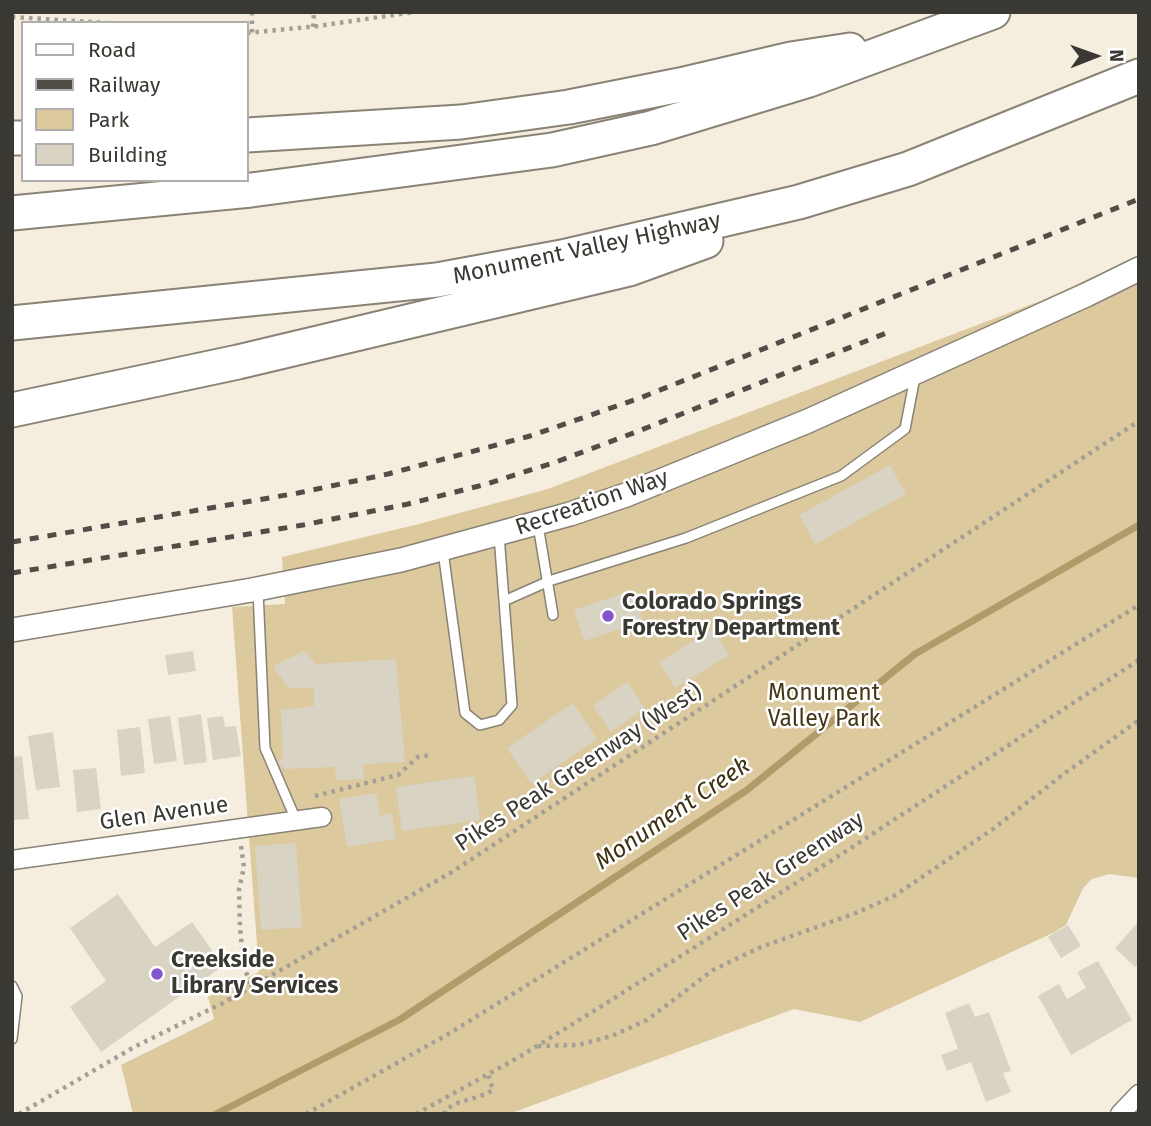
<!DOCTYPE html>
<style>
body{margin:0}
#map{position:relative;width:1151px;height:1126px;overflow:hidden;background:#f5eedf;font-family:"Fira Sans",sans-serif}
canvas{display:block}
.frame{position:absolute;inset:0;border:14px solid #3a3832;pointer-events:none}
.legend{position:absolute;left:21px;top:21px;width:228px;height:161px;box-sizing:border-box;background:#fff;border:2px solid #b0afad;margin:0;padding:9px 12px;list-style:none;font-size:21px;color:#3a3832}
.legend li{display:flex;align-items:center;gap:14px;height:35px}
.legend b{width:35px;border:2px solid #b0afad}
.north{position:absolute;left:1060px;top:21px;width:70px;height:70px;-webkit-text-stroke:5px #fff;paint-order:stroke;rotate:89deg;font-size:19px;font-weight:700;line-height:28px;text-align:center;color:#3a3832}
.north::after{content:'';display:block;margin:auto;width:24px;height:32px;background:#3a3832;clip-path:polygon(50% 0,100% 100%,50% 72%,0 100%)}
</style>
<div id="map">
<canvas width="1151" height="1126"></canvas>
<div class="frame"></div>
<ul class="legend">
<li><b style="height:9px;background:#fff"></b>Road</li>
<li><b style="height:9px;background:#514e47"></b>Railway</li>
<li><b style="height:19px;background:#dcc99e"></b>Park</li>
<li><b style="height:19px;background:#d9d3c4"></b>Building</li>
</ul>
<div class="north">N</div>
</div>
<script>
const ctx = document.querySelector('canvas').getContext('2d');
ctx.lineJoin = 'round';
function fill(path, color) { ctx.fillStyle = color; ctx.fill(path, 'evenodd'); }
const toPath = rows => new Path2D(rows.map(r => 'M' + r).join(''));
function stroke(path, color, width, dash) { ctx.strokeStyle = color; ctx.lineWidth = width; ctx.lineCap = dash ? 'butt' : 'round'; ctx.setLineDash(dash || []); ctx.stroke(path); }
function label(font, color, halo, rows, align = 'center') {
  ctx.font = font + ' "Fira Sans",sans-serif'; ctx.lineWidth = 5; ctx.setLineDash([]); ctx.textBaseline = 'middle'; ctx.strokeStyle = halo; ctx.fillStyle = color; for (const [text, x, y, turn = 0] of rows) {
    ctx.save(); ctx.translate(x, y); ctx.rotate((+turn || 0) * Math.PI / 180); ctx.textAlign = isNaN(turn) ? turn : align; if (halo) ctx.strokeText(text, 0, 0); ctx.fillText(text, 0, 0); ctx.restore();
  }
}
fill(toPath([
 [1139,256,1139,878,1109,874,1092,879,1083,888,1066,925,1055,932,860,1022,794,1009,509,1114,133,1114,121,1065,214,1019,208,997,259,972,232,607,285,604,282,557,419,524,548,489,1040,301]
]), '#dcc99e');
stroke(toPath([
 [216,1114,399,1020,747,790,915,654,1139,525]
]), '#b19b68', 7);
fill(toPath([
 [890,465,906,494,815,544,799,515],
 [632,590,643,621,584,641,574,610],
 [713,629,729,655,675,688,659,662],
 [193,651,196,671,168,675,165,655],
 [304,651,316,664,396,659,405,762,363,764,364,779,336,780,335,767,285,769,277,763,283,758,281,710,314,706,314,688,288,688,273,666],
 [627,682,645,708,611,732,593,706],
 [573,703,597,739,531,784,507,748],
 [201,714,207,762,184,765,178,718],
 [170,716,177,761,154,764,148,719],
 [223,716,225,727,236,726,241,756,213,760,207,718],
 [140,727,145,773,121,776,117,730],
 [53,732,60,787,36,790,28,736],
 [22,756,29,819,12,820,12,757],
 [96,768,101,809,77,812,73,770],
 [474,776,480,820,402,831,396,787],
 [376,793,380,816,392,813,396,839,347,847,339,799],
 [296,843,302,927,261,930,255,846],
 [118,894,155,947,192,922,223,966,101,1052,70,1007,106,981,70,928],
 [1139,921,1139,963,1135,967,1115,948],
 [1068,925,1081,946,1061,958,1048,937],
 [1098,961,1132,1020,1071,1055,1038,996,1059,984,1067,999,1086,988,1077,972],
 [969,1003,975,1017,989,1012,1011,1071,1003,1073,1011,1092,986,1102,971,1062,947,1071,941,1055,958,1049,945,1013]
]), '#d9d3c4');
const service = toPath([
 [538,525,553,615],
 [443,551,465,713,480,725,499,720,512,705,499,535],
 [258,591,265,748,296,820],
 [504,601,549,581,686,538,841,476,905,429,915,377],
 [12,986,17,996,12,1039]
]);
const minor = toPath([
 [12,860,322,817],
 [1120,1114,1139,1094]
]);
const tertiary = toPath([
 [12,630,252,590,401,560,570,514,626,495,808,421,1086,295,1139,269]
]);
const motorway = toPath([
 [247,135,461,122,569,107,680,85,791,59,850,50],
 [12,138,23,138],
 [12,213,251,190,552,150,651,128,809,80,993,12],
 [12,323,437,280,562,257,799,202,908,169,1139,76],
 [12,410,238,362,629,269,706,241]
]);
stroke(service, '#898375', 12);
stroke(minor, '#898375', 21);
stroke(tertiary, '#898375', 26);
stroke(motorway, '#898375', 37);
stroke(toPath([
 [252,12,252,34],
 [12,17,107,23],
 [313,27,314,12],
 [247,33,318,26,414,12],
 [315,796,398,775,418,757,430,755],
 [241,846,244,867,239,889,240,928,244,966,251,986],
 [538,1046,578,1045,612,1036,647,1020,713,970,761,947,856,913,894,896,993,829,1061,776,1139,720],
 [19,1114,136,1046,223,1003,452,872,1139,421],
 [306,1114,450,1033,1139,605],
 [416,1114,521,1056,605,1004,837,857,1139,660],
 [444,1114,446,1109,458,1103,486,1094,493,1090,488,1074]
]), '#a49f94', 4.5, [3.5, 5]);
stroke(service, '#fff', 9);
stroke(minor, '#fff', 18);
stroke(tertiary, '#fff', 23);
stroke(motorway, '#fff', 33);
stroke(toPath([
 [12,542,298,493,388,474,530,436,640,398,1139,199],
 [12,573,303,525,408,504,483,485,556,462,636,432,889,332]
]), '#514e47', 5, [9, 9]);
for (const [x, y, r, color] of [
 [608,616,7,"#8255ce"],
 [157,974,7,"#8255ce"]
]) { const dot = new Path2D(); dot.arc(x, y, r, 0, 2 * Math.PI); ctx.fillStyle = color; ctx.fill(dot); stroke(dot, '#fff', 2.5); }
label('23px', '#3a3832', '#fff', [
 ["Monument Valley Highway",587,249,-12],
 ["Recreation Way",592,503,-19],
 ["Pikes Peak Greenway (West)",579,768,-33],
 ["Glen Avenue",164,814,-8],
 ["Pikes Peak Greenway",771,877,-33]
]);
label('bold 23px', '#3a3832', '#fff', [
 ["Colorado Springs",622,603],
 ["Forestry Department",622,629],
 ["Creekside",171,961],
 ["Library Services",171,987]
], 'left');
label('23px', '#443718', '#fff', [
 ["Monument",824,694],
 ["Valley Park",824,720]
]);
label('italic 24px', '#3e3212', '#fff', [
 ["Monument Creek",673,814,-34]
]);
</script>
